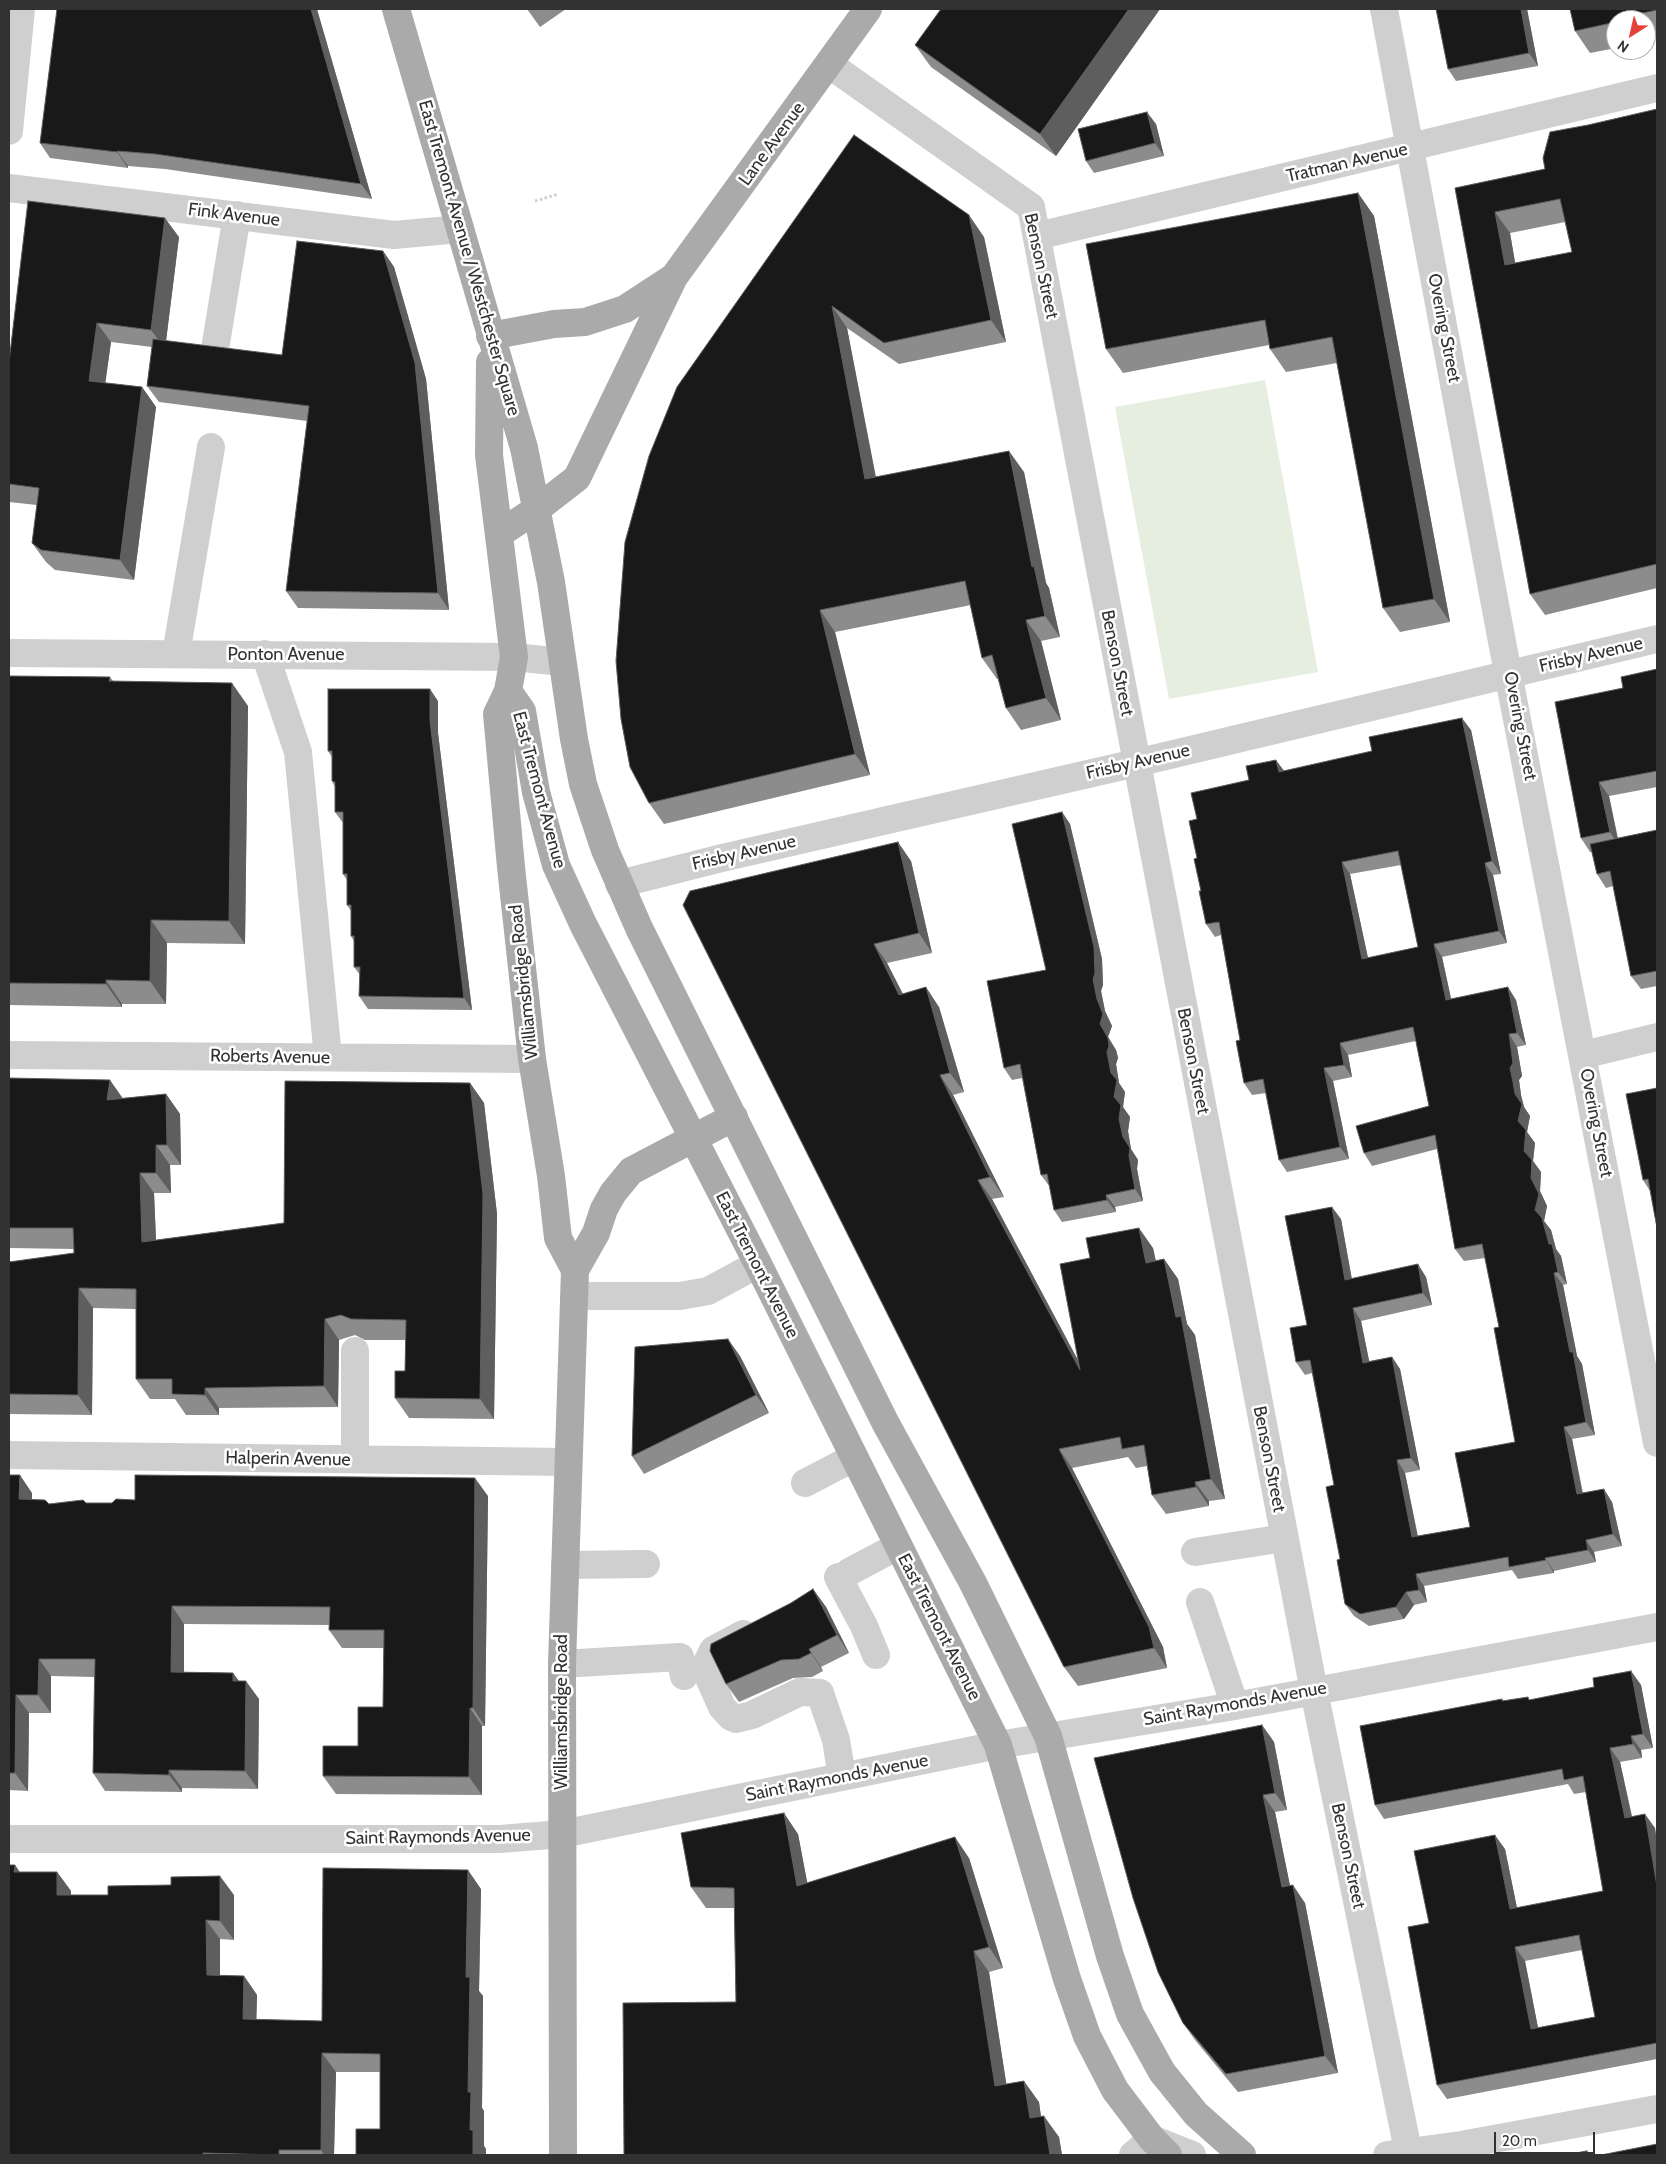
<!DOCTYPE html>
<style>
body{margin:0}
#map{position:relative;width:1666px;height:2164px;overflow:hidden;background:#fff;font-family:Cabin,sans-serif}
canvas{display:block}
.frame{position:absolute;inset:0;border:10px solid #323232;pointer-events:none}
.north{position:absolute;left:1606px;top:10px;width:50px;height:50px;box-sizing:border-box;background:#fff;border:1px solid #adadad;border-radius:50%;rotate:215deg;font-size:14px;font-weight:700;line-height:20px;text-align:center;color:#323232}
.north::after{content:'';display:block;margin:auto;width:18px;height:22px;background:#e34239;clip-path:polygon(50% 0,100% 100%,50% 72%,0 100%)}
.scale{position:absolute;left:1494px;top:2132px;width:101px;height:22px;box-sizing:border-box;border:2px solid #323232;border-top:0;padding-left:6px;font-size:15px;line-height:18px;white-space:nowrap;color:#323232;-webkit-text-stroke:4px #fff;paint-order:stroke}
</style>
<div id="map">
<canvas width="1666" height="2164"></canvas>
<div class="frame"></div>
<div class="north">N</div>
<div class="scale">20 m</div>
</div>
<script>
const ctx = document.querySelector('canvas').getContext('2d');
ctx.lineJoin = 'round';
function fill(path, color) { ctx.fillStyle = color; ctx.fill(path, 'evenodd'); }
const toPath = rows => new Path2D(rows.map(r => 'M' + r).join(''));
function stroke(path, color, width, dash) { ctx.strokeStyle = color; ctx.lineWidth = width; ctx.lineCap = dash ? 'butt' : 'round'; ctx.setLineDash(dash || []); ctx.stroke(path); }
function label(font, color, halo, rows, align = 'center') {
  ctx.font = font + ' Cabin,sans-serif'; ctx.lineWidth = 5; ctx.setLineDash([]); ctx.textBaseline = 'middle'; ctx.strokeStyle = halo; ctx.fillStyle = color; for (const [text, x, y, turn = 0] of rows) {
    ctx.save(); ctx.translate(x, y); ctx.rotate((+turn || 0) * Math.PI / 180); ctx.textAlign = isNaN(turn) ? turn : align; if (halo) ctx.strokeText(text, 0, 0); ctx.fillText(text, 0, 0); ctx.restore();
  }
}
fill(toPath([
 [1265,380,1318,672,1169,699,1115,407]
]), '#e6eee0');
stroke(toPath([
 [535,201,559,194]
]), '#cfcfcf', 3, [2.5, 2.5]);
stroke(toPath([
 [1384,9,1503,647,1657,1443],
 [830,65,1031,207,1314,1691,1409,2155],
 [9,131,21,9],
 [9,188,394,235,460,229],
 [1037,236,1657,88],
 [216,343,237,215],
 [9,653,514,657,562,662],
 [176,654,211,447],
 [265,654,298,752,328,1057],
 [619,884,722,858,1136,763,1657,639],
 [9,1055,532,1059],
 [1583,1055,1657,1037],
 [575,1296,680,1296,708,1291,758,1264],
 [9,1455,568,1462],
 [355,1459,355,1351],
 [805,1483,853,1458],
 [1195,1552,1284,1538],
 [565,1565,646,1564],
 [849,1572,898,1546],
 [838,1577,864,1626,876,1655],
 [1200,1602,1235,1706],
 [743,1634,713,1650,706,1665,706,1671,722,1707,731,1717,736,1719,752,1715,800,1692,820,1693],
 [562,1664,680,1657,684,1676],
 [820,1693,836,1740,842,1777],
 [9,1839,500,1839,562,1834,998,1745,1235,1706,1657,1627],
 [1133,2155,1152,2139,1192,2155],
 [1387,2155,1461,2145,1657,2109]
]), '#cfcfcf', 28);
stroke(toPath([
 [396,9,524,448,551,582,574,739,583,784,605,850,639,928,885,1422,973,1583,1048,1736,1110,1956,1130,2014,1162,2072,1196,2114,1242,2155],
 [490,336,554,324,585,322,625,309,674,277],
 [490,362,489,455,514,657,508,691,497,714,511,867,532,1059,551,1176,558,1238,575,1270],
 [499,534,537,509,577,478,674,277,868,9],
 [508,691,522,711,536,792,556,865,583,924,758,1264,998,1745,1067,1979,1087,2036,1115,2090,1152,2139,1168,2155],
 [563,2155,562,1664,575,1270,596,1233,604,1209,613,1193,631,1171,734,1117]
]), '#aaa', 28);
fill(toPath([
 [57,9,317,9,372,199,165,169,128,166,128,168,50,158,40,143],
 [527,9,566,9,540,27],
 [1160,9,1056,156,931,67,915,45],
 [1436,9,1527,9,1538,66,1456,81,1448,69],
 [1657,9,1657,35,1646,38,1646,20,1616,20,1616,48,1590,53,1575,31],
 [1657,109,1657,588,1545,615,1530,594,1455,188,1545,169],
 [1565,222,1572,252,1515,263,1510,233],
 [1156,124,1164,156,1094,173,1086,161],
 [854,135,984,237,1006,342,899,364,847,328,876,477,1024,472,1046,583,1049,588,1060,637,1041,641,1061,720,1021,730,1006,708,998,679,997,679,982,658,971,605,835,632,870,775,664,824,649,803],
 [1358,193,1374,216,1450,622,1400,632,1383,608,1337,363,1286,372,1270,349,1269,345,1123,373,1106,349],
 [179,237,166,341,282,355,383,251,394,267,426,379,449,610,298,608,286,591,307,421,159,402,147,386,152,347,111,342,105,383,142,387,156,407,134,580,55,570,46,562,32,543,37,505,9,502,9,362],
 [1657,669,1657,787,1609,796,1618,838,1657,830,1657,986,1641,989,1631,976,1613,886,1606,888,1597,874,1592,852,1590,852,1581,838,1623,688],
 [9,676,110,677,113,681,248,706,245,944,167,943,166,1004,122,1004,122,1007,9,1005],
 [438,701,438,733,472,1010,368,1009,359,996,360,975,354,967,354,941,351,936,351,911,347,905,347,880,343,874,343,823,335,812,335,787,332,781,332,757,328,751],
 [1471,730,1501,874,1493,875,1507,943,1442,957,1451,999,1516,1000,1526,1045,1517,1047,1522,1076,1519,1080,1521,1095,1524,1107,1530,1116,1527,1132,1535,1143,1533,1161,1541,1172,1540,1191,1547,1206,1544,1221,1551,1230,1556,1249,1561,1256,1567,1284,1563,1285,1577,1356,1582,1364,1595,1435,1572,1439,1583,1493,1612,1502,1622,1546,1594,1552,1596,1562,1554,1571,1554,1573,1518,1579,1512,1570,1424,1586,1427,1602,1414,1605,1404,1619,1369,1626,1354,1616,1345,1604,1334,1485,1312,1373,1305,1375,1296,1362,1307,1325,1341,1219,1352,1279,1426,1277,1432,1305,1361,1321,1369,1361,1392,1357,1400,1369,1420,1470,1405,1473,1418,1536,1470,1527,1515,1442,1499,1327,1485,1258,1464,1261,1455,1249,1437,1149,1372,1166,1364,1153,1429,1106,1416,1041,1348,1055,1352,1077,1333,1081,1349,1159,1287,1172,1279,1160,1266,1093,1252,1095,1244,1083,1240,1040,1221,935,1215,937,1206,924,1197,858,1197,819,1284,771],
 [1401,865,1418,947,1368,958,1350,874],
 [1062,812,1070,824,1102,959,1103,985,1101,991,1105,1011,1112,1026,1108,1037,1116,1050,1118,1058,1116,1064,1119,1083,1125,1092,1123,1107,1130,1117,1128,1131,1131,1149,1138,1160,1137,1169,1143,1201,1115,1207,1116,1212,1062,1222,1054,1210,1050,1187,1041,1175,1022,1078,1012,1080,1004,1068,1046,970],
 [911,861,932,953,887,963,903,994,939,1007,964,1092,953,1095,1004,1197,992,1199,1078,1361,1153,1248,1156,1261,1164,1259,1178,1279,1187,1324,1195,1335,1225,1499,1209,1501,1209,1506,1166,1514,1152,1495,1147,1466,1136,1468,1128,1457,1072,1468,1163,1647,1167,1668,1078,1686,1064,1667,690,891],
 [9,1078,123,1098,166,1094,180,1114,181,1165,170,1165,171,1193,154,1193,156,1240,284,1223,470,1083,484,1103,497,1214,494,1419,409,1418,395,1398,405,1371,406,1340,365,1340,355,1335,339,1340,338,1407,219,1408,219,1415,186,1415,175,1399,150,1399,136,1379,136,1309,93,1308,92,1415,9,1414,9,1262,74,1253,74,1249,9,1248],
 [1657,1088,1650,1191,1643,1180],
 [740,1356,769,1413,644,1474,632,1456],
 [9,1475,32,1493,32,1500,49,1504,112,1503,135,1500,488,1496,485,1726,482,1726,482,1795,336,1794,323,1776,358,1746,383,1707,384,1648,342,1648,329,1630,329,1625,184,1624,184,1672,233,1673,239,1681,259,1699,258,1789,182,1788,182,1792,105,1791,93,1773,94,1677,51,1676,51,1713,29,1713,28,1791,9,1790],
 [813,1589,826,1607,849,1653,821,1667,823,1671,812,1677,793,1678,739,1702,726,1684,791,1603],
 [1631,1671,1641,1685,1653,1748,1641,1750,1642,1758,1620,1762,1632,1816,1655,1828,1657,1843,1657,2059,1447,2099,1437,2085,1429,1923,1505,1849,1517,1908,1603,1891,1586,1792,1574,1794,1568,1784,1384,1819,1375,1805,1502,1699,1504,1701,1530,1700,1594,1687],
 [1582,1950,1595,2017,1538,2028,1525,1961],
 [1262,1725,1274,1742,1287,1810,1275,1812,1290,1886,1305,1903,1338,2073,1238,2092,1195,2040,1183,2023],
 [798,1834,807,1883,969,1858,1003,1968,989,1972,1006,2084,1039,2102,1041,2117,1059,2137,1062,2155,624,2155,736,2002,734,1908,706,1908,691,1887],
 [15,1865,19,1872,57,1872,71,1891,71,1895,234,1895,234,1940,220,1939,220,1976,244,1976,257,1995,256,2020,322,2021,481,1889,479,1991,483,1996,482,2108,484,2111,484,2146,486,2149,380,2129,380,2072,336,2072,334,2155,9,2155]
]), '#8c8c8c');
fill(toPath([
 [311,9,317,9,318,13,372,199,361,184],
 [1129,9,1160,9,1056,156,1040,134],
 [1521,9,1527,9,1538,66,1529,53],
 [1147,112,1156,124,1164,156,1155,143],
 [117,151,128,166,128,168,117,152],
 [1358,193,1374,216,1450,622,1434,599],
 [1495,212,1510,233,1519,285,1505,265],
 [969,215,984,237,1006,342,991,320],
 [165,218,179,237,165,349,151,330],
 [383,251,394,267,426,379,449,610,438,593],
 [832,306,847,328,880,500,865,479],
 [97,323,111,342,103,400,89,381],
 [142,387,156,407,134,580,120,560],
 [1009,451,1024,472,1046,583,1049,588,1060,637,1045,616,1032,567],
 [820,610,835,632,870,775,855,754],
 [1026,620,1041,641,1061,720,1046,698],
 [232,683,248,706,245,944,229,921],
 [430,689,438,701,438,733,472,1010,464,998,430,721],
 [1462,718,1471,730,1501,874,1492,861],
 [1276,760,1285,772,1279,772],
 [1599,782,1609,796,1619,846,1610,832],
 [1062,812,1070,824,1102,959,1103,985,1101,991,1105,1011,1112,1026,1108,1037,1116,1050,1118,1058,1116,1064,1119,1083,1125,1092,1123,1107,1130,1117,1128,1131,1131,1149,1138,1160,1137,1169,1143,1201,1135,1189,1114,1097,1111,1073,1100,1024],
 [898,842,911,861,932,953,919,933],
 [1342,862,1350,874,1371,972,1362,959],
 [1485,863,1493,875,1507,943,1499,931],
 [151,920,167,943,166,1004,150,981],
 [874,944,887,963,913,1014,899,995],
 [1434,944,1442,957,1454,1012,1446,1000],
 [106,980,122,1004,122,1007,106,984],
 [926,987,939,1007,964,1092,950,1073],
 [1508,987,1516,1000,1526,1045,1517,1033],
 [1509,1034,1517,1047,1522,1076,1519,1080,1521,1095,1524,1107,1530,1116,1527,1132,1535,1143,1533,1161,1541,1172,1540,1191,1547,1206,1544,1221,1551,1230,1556,1249,1561,1256,1567,1284,1558,1272,1549,1244,1535,1210,1531,1178,1524,1151,1518,1121,1510,1068],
 [1340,1043,1348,1055,1352,1077,1344,1065],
 [1324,1068,1333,1081,1349,1159,1340,1147],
 [940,1075,953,1095,1004,1197,990,1177],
 [110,1080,124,1100,107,1100],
 [470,1083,484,1103,497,1214,494,1419,480,1399],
 [166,1094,180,1114,181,1165,167,1145],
 [156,1145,170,1165,171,1193,156,1173],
 [140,1173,154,1193,157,1263,142,1242],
 [978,1180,992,1199,1094,1390,1080,1370],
 [1106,1195,1115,1207,1116,1212,1107,1200],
 [1332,1207,1341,1219,1354,1292,1345,1280],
 [1139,1228,1153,1248,1160,1282,1146,1263],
 [1164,1259,1178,1279,1187,1324,1195,1335,1225,1499,1211,1479],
 [1418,1264,1426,1277,1432,1305,1423,1293],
 [1554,1273,1563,1285,1577,1356,1582,1364,1595,1435,1586,1422,1570,1352],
 [79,1288,93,1308,92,1415,78,1395],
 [1353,1308,1361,1321,1372,1375,1363,1363],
 [325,1319,339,1340,338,1407,324,1386],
 [728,1339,740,1356,769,1413,756,1395],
 [1392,1357,1400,1369,1420,1470,1411,1458],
 [205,1388,219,1408,219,1415,205,1395],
 [1564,1427,1572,1439,1585,1507,1577,1494],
 [1059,1449,1072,1468,1163,1647,1167,1668,1154,1648],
 [1397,1460,1405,1473,1420,1549,1412,1537],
 [20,1475,32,1493,32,1517,19,1499],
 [475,1478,488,1496,485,1726,473,1708],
 [1195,1482,1209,1501,1209,1506,1196,1487],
 [1604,1489,1612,1502,1622,1546,1613,1534],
 [1586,1540,1594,1552,1596,1562,1588,1550],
 [1545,1558,1554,1571,1554,1573,1546,1560],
 [1416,1574,1424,1586,1427,1602,1419,1590],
 [813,1589,826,1607,849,1653,837,1635],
 [1406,1592,1414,1605,1404,1619,1396,1607],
 [172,1606,184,1624,184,1690,171,1672],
 [809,1649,821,1667,823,1671,811,1653],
 [39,1659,51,1676,51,1713,38,1695],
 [1631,1671,1641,1685,1653,1748,1643,1734],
 [233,1673,245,1690,233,1681],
 [246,1681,259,1699,258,1789,245,1771],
 [16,1695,29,1713,28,1791,15,1773],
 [470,1708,482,1726,482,1795,469,1777],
 [1262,1725,1274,1742,1287,1810,1275,1793],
 [1631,1736,1641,1750,1642,1758,1633,1744],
 [1610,1748,1620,1762,1635,1832,1625,1818],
 [169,1770,182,1788,182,1792,169,1775],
 [1263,1795,1275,1812,1294,1905,1282,1887],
 [784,1813,798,1834,812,1907,797,1886],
 [1645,1814,1655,1828,1657,1843,1657,1886],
 [1495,1835,1505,1849,1520,1923,1510,1909],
 [955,1837,969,1858,1003,1968,989,1947],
 [15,1865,28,1884,14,1872],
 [468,1870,481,1889,479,1991,483,1996,482,2108,484,2111,484,2146,486,2149,486,2155,473,2155,470,2130,468,2092,466,1977],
 [57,1872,71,1891,71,1914,57,1895],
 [220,1876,234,1895,234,1940,220,1921],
 [1293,1885,1305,1903,1338,2073,1325,2056],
 [206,1920,220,1939,220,1994,207,1975],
 [1515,1947,1525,1961,1541,2043,1531,2029],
 [974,1951,989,1972,1010,2107,995,2086],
 [244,1976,257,1995,256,2038,243,2019],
 [322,2053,336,2072,334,2155,324,2155,321,2150],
 [1024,2081,1039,2102,1044,2139,1030,2118],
 [1044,2116,1059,2137,1062,2155,1050,2155]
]), '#5e5e5e');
const building = toPath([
 [57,9,311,9,361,184,155,154,117,151,117,152,40,143,57,9],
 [941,9,1129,9,1040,134,915,45,941,9],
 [1436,9,1521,9,1529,53,1448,69,1436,9],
 [1570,9,1657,9,1657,10,1628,16,1629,19,1624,20,1616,20,1616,22,1575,31,1570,9],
 [1657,109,1657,564,1530,594,1455,188,1545,169,1543,158,1550,132,1588,125,1657,109],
 [1560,199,1572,252,1505,265,1495,212,1560,199],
 [1147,112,1155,143,1086,161,1078,129,1147,112],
 [854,135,969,215,991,320,884,343,832,306,865,479,1009,451,1032,567,1034,566,1045,616,1026,620,1046,698,1006,708,992,655,982,658,965,581,820,610,855,754,649,803,630,767,621,719,616,661,625,542,649,456,677,387,854,135],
 [1358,193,1434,599,1383,608,1332,337,1270,349,1265,320,1106,349,1086,244,1358,193],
 [28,201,165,218,151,330,97,323,89,381,142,387,120,560,41,550,32,543,39,488,9,484,9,362,28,201],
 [297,241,383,251,415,363,438,593,286,591,309,406,147,386,153,339,282,355,297,241],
 [1657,669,1657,771,1599,782,1610,832,1581,838,1555,702,1623,688,1621,677,1657,669],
 [9,676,110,677,109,681,232,683,229,921,151,920,150,981,106,980,106,984,9,983,9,676],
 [328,689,430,689,430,721,464,998,359,996,360,967,354,967,354,936,351,936,351,905,347,905,347,874,343,874,343,812,335,812,335,782,332,781,332,751,328,751,328,689],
 [1462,718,1492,861,1485,863,1499,931,1434,944,1446,1000,1508,987,1517,1033,1509,1034,1513,1063,1510,1068,1513,1082,1515,1094,1522,1104,1518,1121,1526,1130,1524,1151,1532,1160,1531,1178,1539,1194,1535,1210,1542,1218,1549,1244,1552,1244,1558,1272,1554,1273,1570,1352,1573,1352,1586,1422,1564,1427,1577,1494,1604,1489,1613,1534,1586,1540,1588,1550,1545,1558,1546,1560,1509,1567,1508,1557,1416,1574,1419,1590,1406,1592,1396,1607,1360,1614,1345,1604,1337,1560,1340,1559,1326,1487,1334,1485,1310,1360,1296,1362,1290,1328,1307,1325,1285,1216,1332,1207,1345,1280,1418,1264,1423,1293,1353,1308,1363,1363,1392,1357,1411,1458,1397,1460,1412,1537,1470,1527,1455,1453,1515,1442,1494,1328,1499,1327,1482,1244,1455,1249,1435,1135,1364,1153,1356,1126,1429,1106,1413,1027,1340,1043,1344,1065,1324,1068,1340,1147,1279,1160,1263,1079,1244,1083,1236,1041,1240,1040,1219,922,1206,924,1199,891,1201,891,1194,859,1197,858,1189,821,1197,819,1191,793,1249,780,1246,766,1276,760,1279,772,1372,751,1369,737,1462,718],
 [1398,851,1418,947,1362,959,1342,862,1398,851],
 [1062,812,1094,947,1095,973,1093,979,1097,999,1103,1014,1100,1024,1108,1038,1109,1046,1107,1052,1111,1073,1117,1080,1114,1097,1121,1105,1119,1119,1123,1137,1130,1148,1129,1156,1135,1189,1106,1195,1107,1200,1054,1210,1047,1174,1041,1175,1020,1064,1004,1068,987,981,1046,970,1012,824,1062,812],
 [1657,830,1657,971,1631,976,1610,871,1597,874,1590,844,1657,830],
 [898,842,919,933,874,944,899,995,926,987,950,1073,940,1075,990,1177,978,1180,1080,1370,1060,1264,1090,1258,1086,1238,1139,1228,1146,1263,1164,1259,1176,1317,1181,1316,1211,1479,1195,1482,1196,1487,1152,1495,1144,1445,1122,1449,1120,1437,1059,1449,1149,1627,1154,1648,1064,1667,683,905,690,891,898,842],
 [9,1078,110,1080,107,1100,166,1094,167,1145,156,1145,156,1173,140,1173,142,1242,284,1223,285,1081,470,1083,483,1194,480,1399,395,1398,395,1371,405,1371,406,1320,351,1319,341,1315,325,1319,324,1386,205,1388,205,1395,172,1394,172,1379,136,1379,136,1289,79,1288,78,1395,9,1394,9,1262,74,1253,73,1228,9,1228,9,1078],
 [1657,1088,1657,1228,1648,1179,1643,1180,1626,1094,1657,1088],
 [728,1339,756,1395,632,1456,635,1347,728,1339],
 [9,1475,20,1475,19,1499,45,1500,49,1504,83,1500,86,1503,112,1503,116,1499,135,1500,135,1475,475,1478,473,1708,470,1708,469,1777,323,1776,323,1746,358,1746,358,1707,383,1707,384,1630,329,1630,330,1607,172,1606,171,1672,233,1673,233,1681,246,1681,245,1771,169,1770,169,1775,93,1773,95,1659,39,1659,38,1695,16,1695,15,1773,9,1773,9,1475],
 [813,1589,837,1635,809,1649,811,1653,799,1659,781,1660,726,1684,710,1651,711,1644,791,1603,813,1589],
 [1631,1671,1643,1734,1631,1736,1633,1744,1610,1748,1625,1818,1645,1814,1657,1886,1657,2043,1437,2085,1408,1927,1429,1923,1414,1851,1495,1835,1510,1909,1603,1891,1583,1776,1564,1780,1562,1769,1375,1805,1360,1726,1502,1699,1502,1701,1528,1697,1529,1700,1594,1687,1593,1678,1631,1671],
 [1579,1935,1595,2017,1531,2029,1515,1947,1579,1935],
 [1262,1725,1275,1793,1263,1795,1282,1887,1293,1885,1325,2056,1226,2074,1183,2023,1158,1972,1133,1898,1094,1758,1262,1725],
 [784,1813,797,1886,955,1837,989,1947,974,1951,995,2086,1024,2081,1030,2118,1044,2116,1050,2155,624,2155,623,2003,736,2002,734,1888,691,1887,681,1833,784,1813],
 [9,1865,15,1865,14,1872,57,1872,57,1895,108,1895,108,1886,171,1885,171,1877,220,1876,220,1921,206,1920,207,1975,244,1976,243,2019,322,2021,323,1868,468,1870,466,1977,470,1977,468,2092,471,2092,470,2130,473,2130,473,2155,356,2155,356,2129,380,2129,380,2054,322,2053,321,2150,279,2150,279,2155,203,2153,203,2155,9,2155,9,1865],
 [1657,2144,1657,2155,1601,2155,1657,2144],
 [1587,2151,1588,2155,1564,2155,1587,2151]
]);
fill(building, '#191919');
stroke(building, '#5e5e5e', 1);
label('18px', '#323232', '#fff', [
 ["Lane Avenue",772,144,-54],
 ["Tratman Avenue",1347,163,-13],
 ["Fink Avenue",234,215,7],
 ["East Tremont Avenue / Westchester Square",469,258,74],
 ["Benson Street",1041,266,78],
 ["Overing Street",1444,328,79],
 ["Ponton Avenue",286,655],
 ["Frisby Avenue",1591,655,-13],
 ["Benson Street",1117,663,79],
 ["Overing Street",1520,726,79],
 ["Frisby Avenue",1138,762,-13],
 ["East Tremont Avenue",539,790,75],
 ["Frisby Avenue",744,853,-13],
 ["Williamsbridge Road",524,982,-96],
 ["Roberts Avenue",270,1057,1],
 ["Benson Street",1193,1061,79],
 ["Overing Street",1596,1123,79],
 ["East Tremont Avenue",757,1265,63],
 ["Halperin Avenue",288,1459,1],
 ["Benson Street",1269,1459,79],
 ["East Tremont Avenue",939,1627,63],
 ["Saint Raymonds Avenue",1235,1704,-10],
 ["Williamsbridge Road",562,1712,-90],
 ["Saint Raymonds Avenue",837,1778,-11],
 ["Saint Raymonds Avenue",438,1837,-1],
 ["Benson Street",1348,1856,78]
]);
</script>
